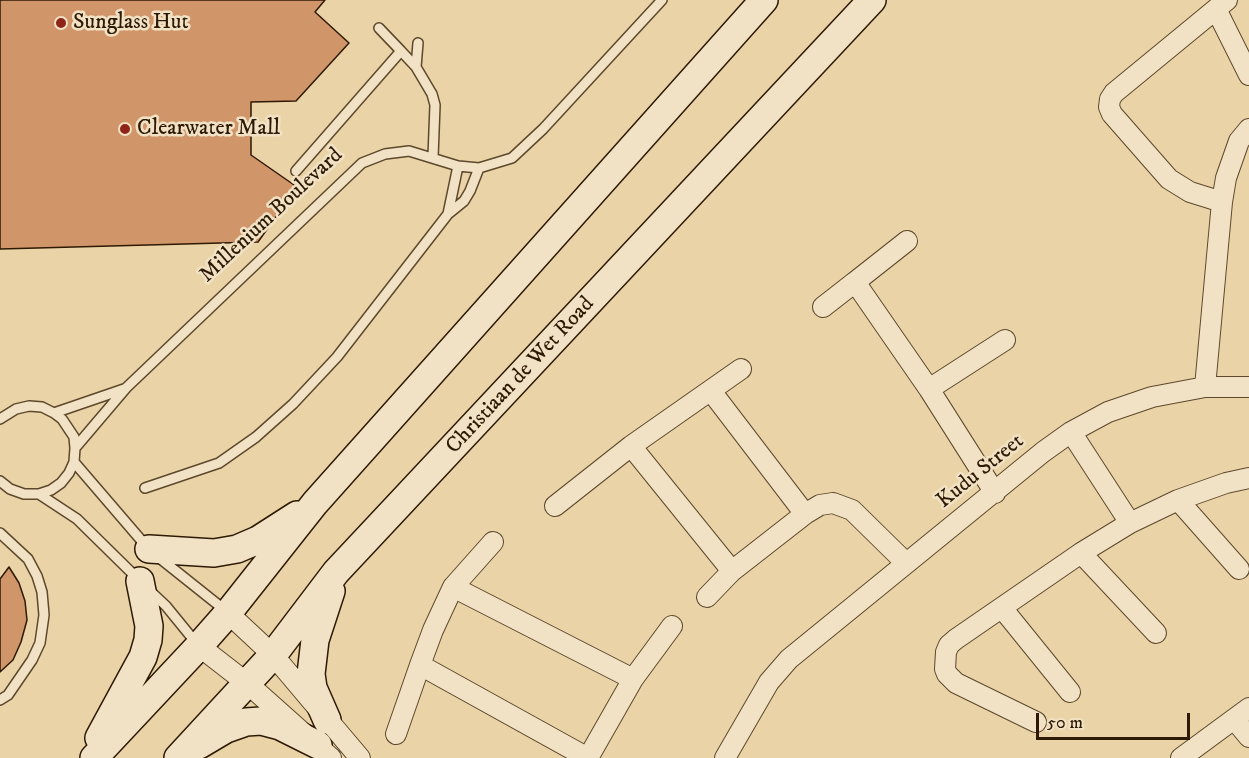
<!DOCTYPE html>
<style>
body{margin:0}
#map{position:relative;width:1249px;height:758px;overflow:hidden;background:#ead3a6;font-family:"IM FELL DW Pica",serif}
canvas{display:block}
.scale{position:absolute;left:1036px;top:713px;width:154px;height:27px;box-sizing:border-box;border:3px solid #2e1904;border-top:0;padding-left:8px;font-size:18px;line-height:21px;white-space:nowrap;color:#2e1904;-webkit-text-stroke:4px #f1e2c5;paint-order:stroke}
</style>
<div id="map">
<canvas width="1249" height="758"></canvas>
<div class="scale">50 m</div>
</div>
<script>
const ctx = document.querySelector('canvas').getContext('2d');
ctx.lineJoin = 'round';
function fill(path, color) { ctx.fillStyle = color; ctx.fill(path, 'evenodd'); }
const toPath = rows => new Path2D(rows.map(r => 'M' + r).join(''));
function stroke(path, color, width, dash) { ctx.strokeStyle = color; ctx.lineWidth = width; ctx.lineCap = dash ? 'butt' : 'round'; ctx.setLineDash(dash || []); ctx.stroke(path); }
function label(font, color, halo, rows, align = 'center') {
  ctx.font = font + ' "IM FELL DW Pica",serif'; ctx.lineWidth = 5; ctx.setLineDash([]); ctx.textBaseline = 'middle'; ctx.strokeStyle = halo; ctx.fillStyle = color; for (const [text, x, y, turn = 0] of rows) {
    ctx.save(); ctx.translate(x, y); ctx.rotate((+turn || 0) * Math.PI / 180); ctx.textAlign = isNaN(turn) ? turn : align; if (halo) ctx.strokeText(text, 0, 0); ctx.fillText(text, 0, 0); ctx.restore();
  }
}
const building = toPath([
 [0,0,325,0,315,12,349,43,296,101,251,102,251,155,297,187,258,242,0,249,0,0],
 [9,567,19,583,25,601,27,620,21,642,13,660,0,672,0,579,9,567]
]);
fill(building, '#d0966a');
stroke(building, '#2e1904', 1.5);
const service = toPath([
 [379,28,401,51],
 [418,43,416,67,432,94,435,105,433,157],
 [296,171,401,51,416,67],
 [448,214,458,166],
 [54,413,124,389],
 [0,419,16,409,29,406,42,407,54,413,62,419,74,437,75,448,74,462,69,473,61,483,51,490,39,494,24,494,10,489,0,481],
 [75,448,126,388,362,163,385,154,409,151,458,166,479,168,512,158,543,129,662,0],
 [74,462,147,547],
 [145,488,219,463,256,437,293,404,337,357,448,214,464,201,470,191,479,168],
 [39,494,77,519,139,580],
 [0,533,28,559,37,576,42,592,44,615,40,643,32,660,8,695,0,700],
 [157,556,226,611],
 [149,590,166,606,197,644]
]);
const minor = toPath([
 [1216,9,1249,75],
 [1222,202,1190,192,1169,179,1112,114,1109,107,1110,99,1114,93,1227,0],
 [855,282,907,241],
 [823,307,855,282,929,389,995,493],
 [1205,387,1222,202,1226,178,1239,141,1249,129],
 [929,389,1005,340],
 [711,391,805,514],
 [1071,432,1130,523,1178,500,1226,483,1249,478],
 [631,446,741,369],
 [1178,500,1239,569],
 [555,506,631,446,732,571],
 [1081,553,1156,633],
 [453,587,633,679],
 [707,597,732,571,805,514,820,505,833,503,852,510,906,563],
 [1002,608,1070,692],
 [228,613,273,655,360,758],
 [199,646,248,684,331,758],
 [420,665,433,630,453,587,493,542],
 [1249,708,1234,719,1249,737],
 [1036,722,956,683,947,674,945,669,946,652,949,645,956,639,1081,553,1130,523],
 [396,734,420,665,588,758],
 [588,758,633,679,672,626],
 [725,758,769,682,789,659,1043,452,1071,432,1108,412,1152,397,1205,387,1249,387],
 [1181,758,1234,719]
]);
const secondary = toPath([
 [149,549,214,553,237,549,258,540,297,515],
 [327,720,313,688,311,674,315,640,331,591],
 [99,738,143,657,148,640,149,626,140,581],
 [199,745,226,729,246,722,261,721,280,726,318,745],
 [94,758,199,646,228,613,315,503,764,0],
 [178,758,273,655,336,572,872,0]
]);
stroke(service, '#5d482c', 12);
stroke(minor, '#5d482c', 22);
stroke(secondary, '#2e1904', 30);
stroke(service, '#f1e2c5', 9);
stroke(minor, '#f1e2c5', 20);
stroke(secondary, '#f1e2c5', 27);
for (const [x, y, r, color] of [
 [61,23,6,"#8f2418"],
 [125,129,6,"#8f2418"]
]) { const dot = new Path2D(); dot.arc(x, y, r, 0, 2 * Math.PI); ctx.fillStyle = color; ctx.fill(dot); stroke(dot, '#f1e2c5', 2); }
label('22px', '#2e1904', '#f1e2c5', [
 ["Sunglass Hut",73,23],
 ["Clearwater Mall",137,129]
], 'left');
label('22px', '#2e1904', '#f1e2c5', [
 ["Millenium Boulevard",272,216,-43],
 ["Christiaan de Wet Road",521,376,-47],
 ["Kudu Street",981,472,-39]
]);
</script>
